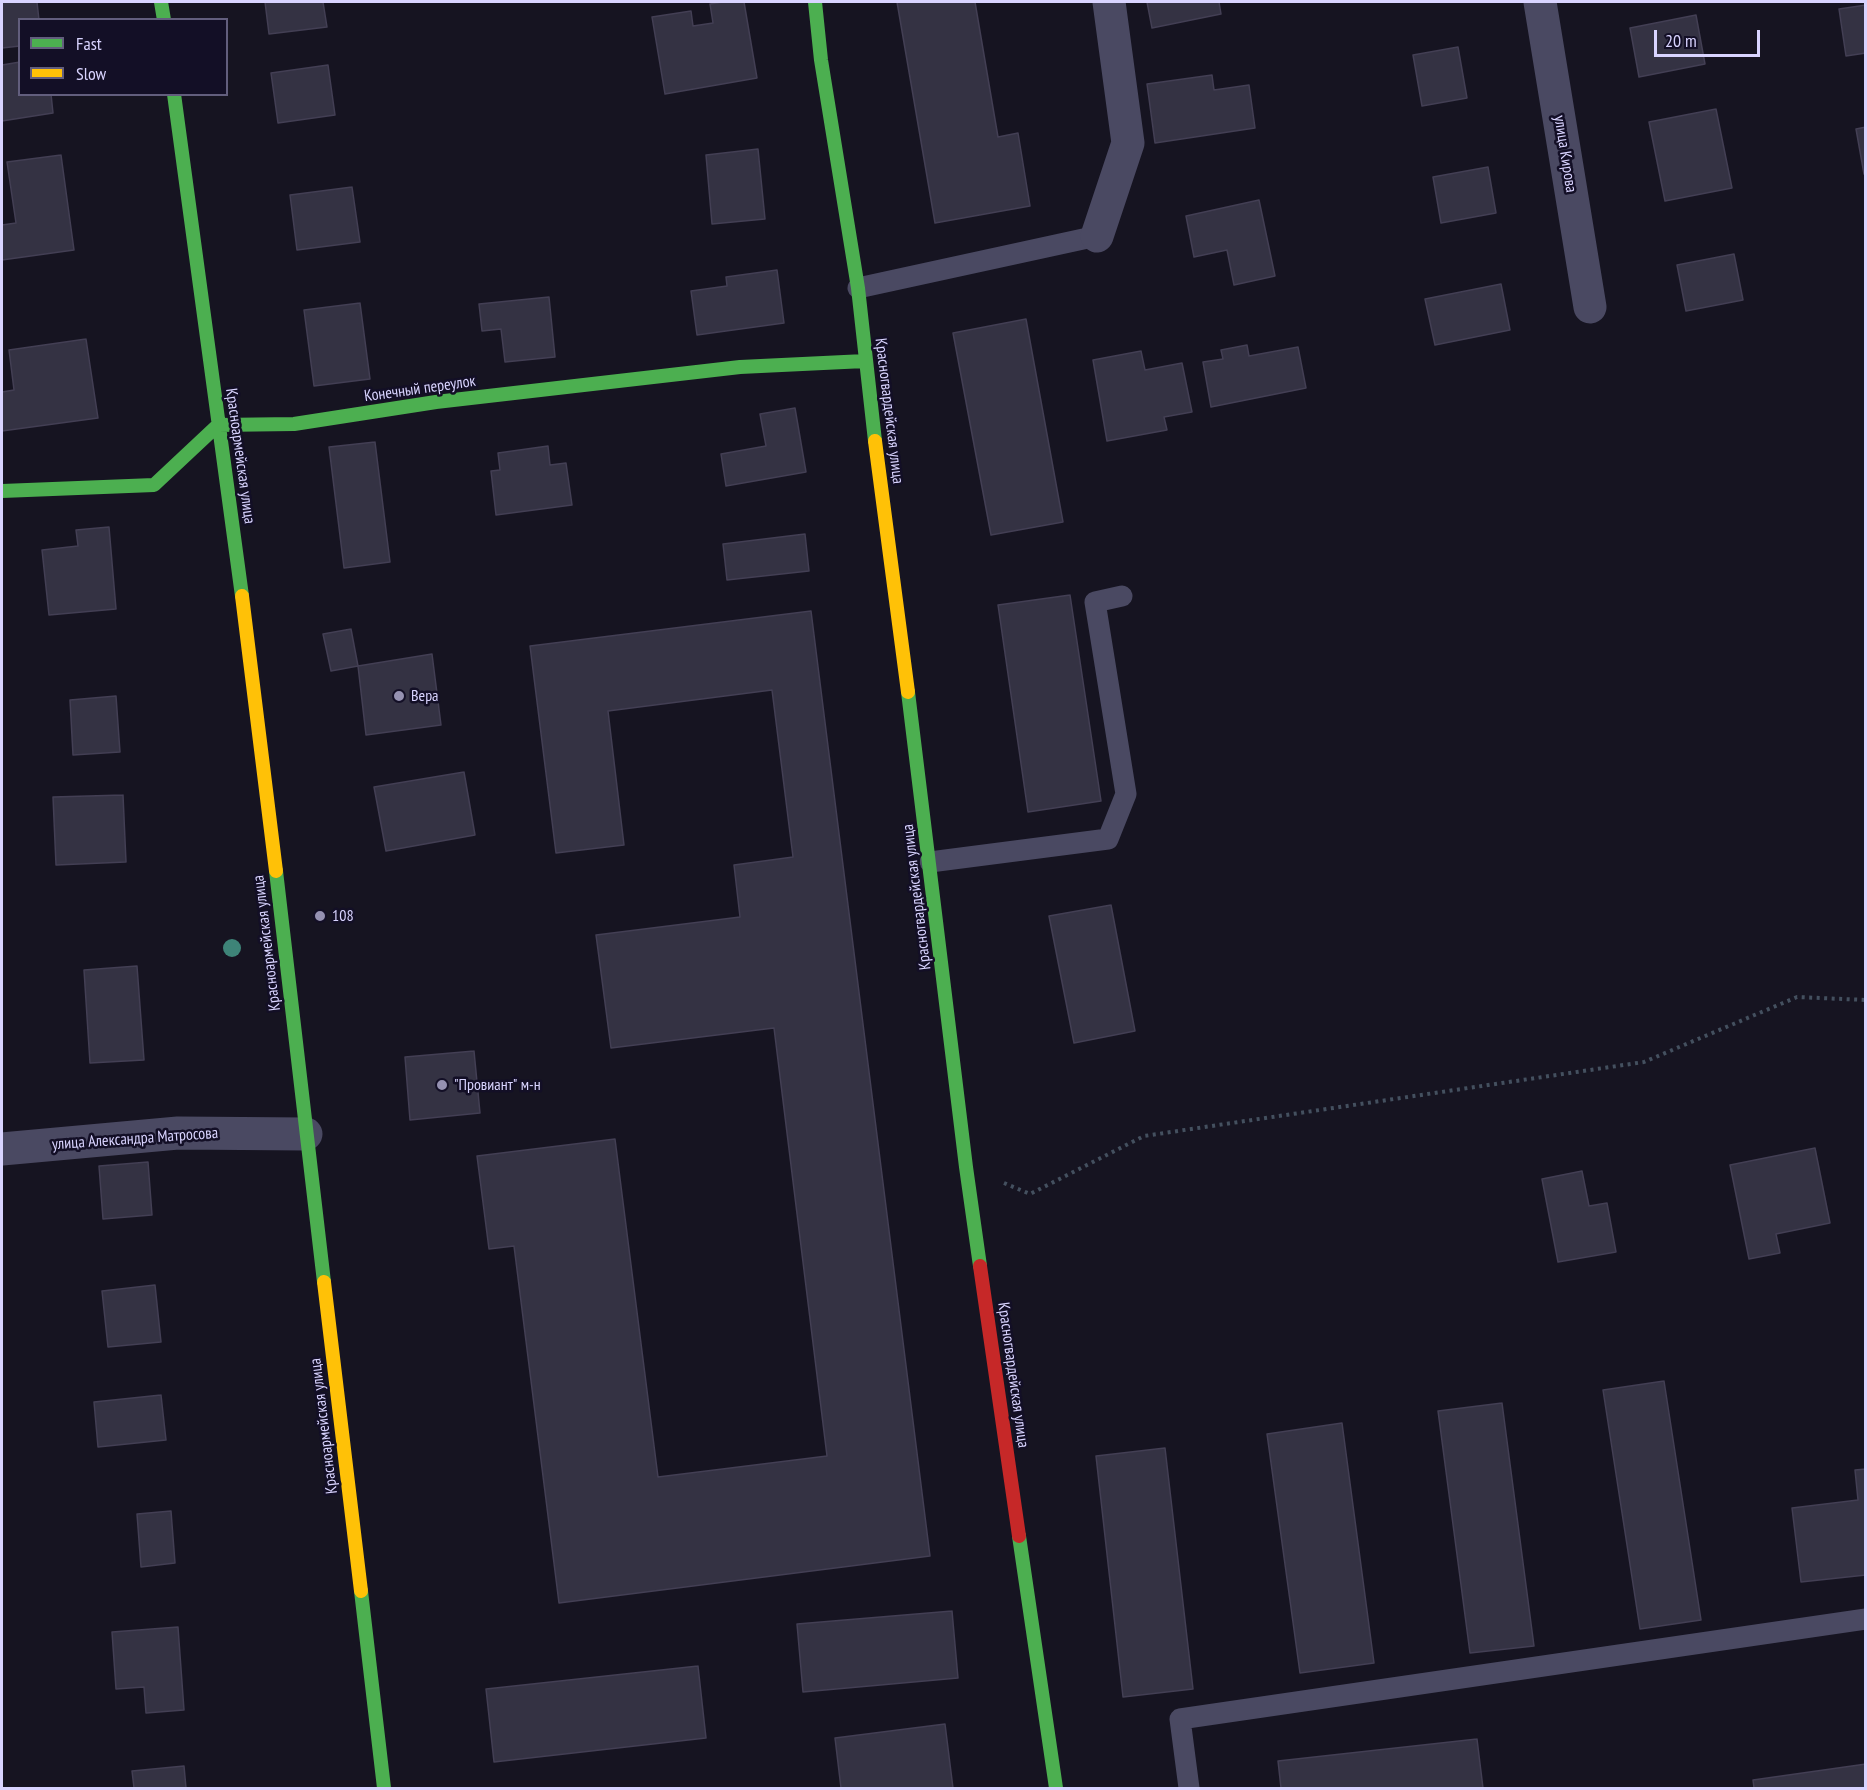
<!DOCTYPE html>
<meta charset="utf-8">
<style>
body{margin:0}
#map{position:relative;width:1867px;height:1790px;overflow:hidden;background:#161421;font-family:"PT Sans Narrow",sans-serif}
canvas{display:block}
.frame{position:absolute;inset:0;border:3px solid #d9d4ff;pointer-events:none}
.legend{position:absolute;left:18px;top:18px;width:210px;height:78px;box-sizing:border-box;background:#130f26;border:2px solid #625e7d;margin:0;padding:8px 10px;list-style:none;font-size:18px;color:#d9d4ff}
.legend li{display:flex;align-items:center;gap:12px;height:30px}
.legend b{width:30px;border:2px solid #625e7d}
.scale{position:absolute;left:1654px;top:30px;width:106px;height:27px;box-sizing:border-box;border:3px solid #d9d4ff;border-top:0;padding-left:8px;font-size:18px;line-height:21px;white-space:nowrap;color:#d9d4ff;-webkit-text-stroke:4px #130f26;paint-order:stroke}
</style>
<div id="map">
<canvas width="1867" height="1790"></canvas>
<div class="frame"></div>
<ul class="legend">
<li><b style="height:8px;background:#4caf50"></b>Fast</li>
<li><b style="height:8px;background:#ffc107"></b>Slow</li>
</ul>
<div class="scale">20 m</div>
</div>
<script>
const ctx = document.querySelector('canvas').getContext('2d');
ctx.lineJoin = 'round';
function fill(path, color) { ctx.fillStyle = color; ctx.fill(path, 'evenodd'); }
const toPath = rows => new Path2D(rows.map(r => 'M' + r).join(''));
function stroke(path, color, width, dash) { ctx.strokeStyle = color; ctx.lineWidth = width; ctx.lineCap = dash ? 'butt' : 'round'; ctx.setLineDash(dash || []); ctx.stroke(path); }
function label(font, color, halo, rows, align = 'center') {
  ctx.font = font + ' "PT Sans Narrow",sans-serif'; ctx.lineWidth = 5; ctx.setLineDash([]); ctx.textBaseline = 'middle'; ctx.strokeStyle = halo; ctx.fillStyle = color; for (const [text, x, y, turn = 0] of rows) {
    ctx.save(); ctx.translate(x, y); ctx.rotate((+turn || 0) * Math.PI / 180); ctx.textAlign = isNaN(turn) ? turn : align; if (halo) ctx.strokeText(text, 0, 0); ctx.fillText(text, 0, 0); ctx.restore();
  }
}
const building = toPath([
 [2,2,37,2,39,20,20,20,20,46,2,48,2,2],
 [265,2,323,2,327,27,269,34,265,2],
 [723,2,744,2,757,78,665,94,652,17,691,11,693,26,713,23,710,4,723,2],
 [897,2,975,2,998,137,1018,133,1030,206,935,223,897,2],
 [1147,2,1219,2,1221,14,1152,28,1147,2],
 [1866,5,1866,53,1846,56,1839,9,1866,5],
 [1696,15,1705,64,1639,77,1630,28,1696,15],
 [1458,47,1467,98,1422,106,1413,55,1458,47],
 [20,62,20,94,51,94,53,113,2,121,2,65,20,62],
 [328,65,335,115,278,123,271,73,328,65],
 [1212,75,1214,90,1249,85,1255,128,1155,143,1147,84,1212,75],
 [1716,109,1732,188,1665,201,1649,122,1716,109],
 [1866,127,1866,174,1864,174,1856,129,1866,127],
 [758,149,765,219,712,224,706,155,758,149],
 [61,155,74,250,2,260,2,225,16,223,7,162,61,155],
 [1488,167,1496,213,1441,223,1433,177,1488,167],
 [352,187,360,242,297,250,290,195,352,187],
 [1259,200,1275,276,1234,285,1227,250,1194,257,1186,216,1259,200],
 [1734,254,1743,300,1686,311,1677,265,1734,254],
 [777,270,784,323,697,335,691,291,727,286,726,277,777,270],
 [1501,284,1510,330,1435,345,1425,299,1501,284],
 [549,297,555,357,505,362,501,329,482,331,479,304,549,297],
 [360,303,370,379,314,386,304,310,360,303],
 [1026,319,1063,522,991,535,953,333,1026,319],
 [86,339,98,418,2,431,2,392,14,390,9,350,86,339],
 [1247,345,1249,356,1298,347,1306,388,1211,407,1203,362,1223,359,1221,350,1247,345],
 [1141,351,1145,370,1182,363,1192,412,1164,417,1167,430,1107,441,1093,360,1141,351],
 [795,408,806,472,726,486,721,454,766,446,760,414,795,408],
 [375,442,390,562,344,568,329,447,375,442],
 [548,446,550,465,566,463,572,505,496,515,491,471,500,470,498,453,548,446],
 [109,527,116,609,49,615,42,550,78,546,76,530,109,527],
 [805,534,809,571,727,580,723,544,805,534],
 [1070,595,1101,801,1028,812,998,605,1070,595],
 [811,611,930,1556,559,1603,514,1246,489,1249,477,1156,615,1139,658,1477,827,1456,774,1028,611,1048,596,935,740,917,734,865,793,857,772,690,608,711,624,845,556,853,530,646,811,611],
 [351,629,358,666,331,671,323,634,351,629],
 [432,654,441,725,366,735,358,666,432,654],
 [116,696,120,752,73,755,70,700,116,696],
 [464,772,475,835,386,851,374,787,464,772],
 [123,795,126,862,56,865,53,797,123,795],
 [1111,905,1135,1031,1074,1043,1049,916,1111,905],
 [137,966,144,1060,90,1063,84,970,137,966],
 [474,1051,480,1113,410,1120,405,1057,474,1051],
 [1815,1148,1830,1223,1776,1234,1780,1253,1749,1259,1730,1165,1815,1148],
 [148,1162,152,1215,103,1219,99,1166,148,1162],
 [1582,1171,1589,1206,1607,1203,1616,1252,1558,1262,1542,1179,1582,1171],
 [155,1285,161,1342,108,1347,102,1291,155,1285],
 [1664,1381,1701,1620,1640,1629,1603,1390,1664,1381],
 [161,1395,166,1440,98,1447,94,1402,161,1395],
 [1502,1403,1534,1646,1470,1653,1438,1411,1502,1403],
 [1342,1423,1374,1663,1300,1673,1267,1434,1342,1423],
 [1165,1448,1193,1689,1123,1697,1096,1456,1165,1448],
 [1866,1469,1866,1575,1801,1582,1792,1508,1858,1500,1855,1470,1866,1469],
 [171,1511,175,1563,141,1567,137,1514,171,1511],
 [952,1611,958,1678,803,1692,797,1624,952,1611],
 [178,1627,184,1710,146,1713,144,1687,116,1689,112,1632,178,1627],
 [698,1666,706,1738,494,1762,486,1689,698,1666],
 [945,1724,953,1788,841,1788,835,1738,945,1724],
 [1477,1739,1483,1788,1281,1788,1278,1761,1477,1739],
 [1866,1764,1866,1788,1754,1788,1753,1780,1866,1764],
 [184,1766,186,1788,134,1788,132,1771,184,1766]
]);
fill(building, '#343243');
stroke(building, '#433f54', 1.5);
stroke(toPath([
 [1004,1183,1030,1194,1144,1136,1644,1062,1797,997,1866,1000]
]), '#44505f', 4, [3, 4.5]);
stroke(toPath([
 [858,288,1097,236],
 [930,862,1108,839,1126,794,1095,602,1122,596],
 [1189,1788,1180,1719,1866,1619]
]), '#4a4962', 21);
stroke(toPath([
 [1540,2,1590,307],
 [1097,236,1128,143,1109,2],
 [2,1149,178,1133,306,1134]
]), '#4a4962', 33);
stroke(toPath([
 [161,2,164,20],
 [815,2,821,60,858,288,875,441],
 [174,94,242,596],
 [2,491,154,485,218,425,294,424,436,402,740,367,865,361],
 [908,692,966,1167,980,1266],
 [276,871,324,1282],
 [1019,1536,1056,1788],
 [361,1591,384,1788]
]), '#4caf50', 14);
stroke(toPath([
 [875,441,908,692],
 [242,596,276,871],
 [324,1282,361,1591]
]), '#ffc107', 14);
stroke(toPath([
 [980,1266,1019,1536]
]), '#c62828', 14);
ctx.fillStyle = '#3e8478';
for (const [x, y] of [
 [232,948]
]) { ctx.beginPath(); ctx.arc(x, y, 9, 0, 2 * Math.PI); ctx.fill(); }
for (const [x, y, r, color] of [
 [399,696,6,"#9591b1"],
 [320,916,6,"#9591b1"],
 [442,1085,6,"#9591b1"]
]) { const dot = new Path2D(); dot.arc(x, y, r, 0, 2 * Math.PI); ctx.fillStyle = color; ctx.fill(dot); stroke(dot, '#130f26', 2); }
label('16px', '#d9d4ff', '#130f26', [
 ["улица Кирова",1565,154,81],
 ["Конечный переулок",420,389,-8],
 ["Красногвардейская улица",889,411,83],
 ["Красноармейская улица",240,456,82],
 ["Красногвардейская улица",917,897,-97],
 ["Красноармейская улица",267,943,-97],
 ["улица Александра Матросова",135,1139,-4],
 ["Красногвардейская улица",1013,1375,82],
 ["Красноармейская улица",324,1426,-97]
]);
label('16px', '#d9d4ff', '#130f26', [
 ["Вера",411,696],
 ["108",332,916],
 ["\"Провиант\" м-н",454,1085]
], 'left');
</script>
